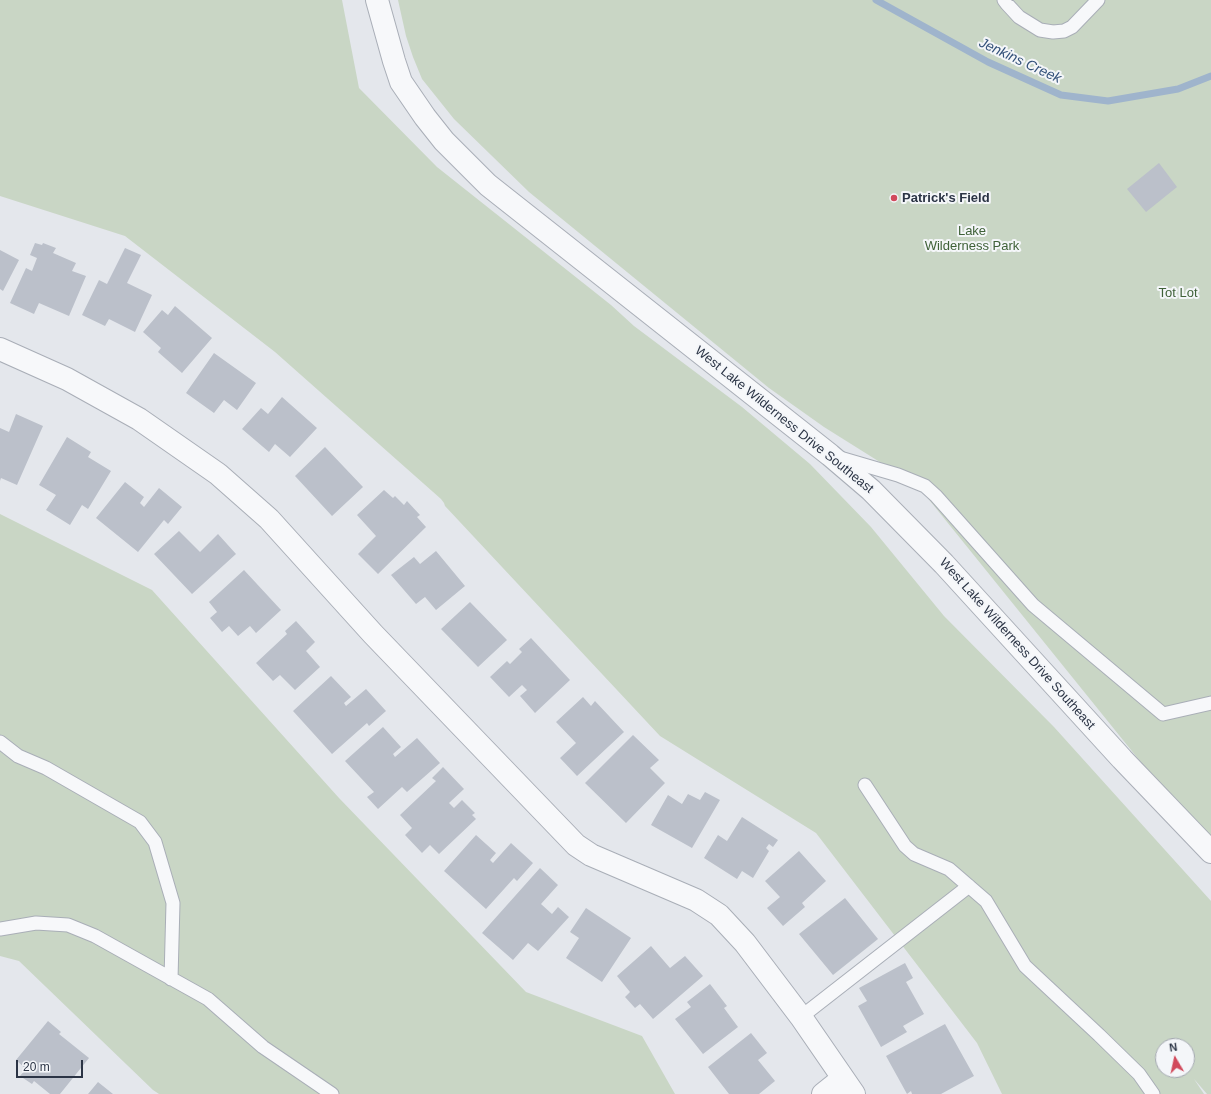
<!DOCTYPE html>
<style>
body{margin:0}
#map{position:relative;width:1211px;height:1094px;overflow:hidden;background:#e4e7ec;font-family:Arial,sans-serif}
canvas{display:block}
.north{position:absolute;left:1155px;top:1038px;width:40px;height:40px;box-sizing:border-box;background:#f4f6f9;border:1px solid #a4a8b1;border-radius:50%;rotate:351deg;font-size:11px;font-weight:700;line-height:16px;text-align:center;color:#2b3445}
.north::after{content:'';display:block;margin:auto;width:14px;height:18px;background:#d1495b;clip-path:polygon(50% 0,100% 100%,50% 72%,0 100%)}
.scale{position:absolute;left:16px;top:1060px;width:67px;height:18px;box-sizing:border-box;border:2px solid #2b3445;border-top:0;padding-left:5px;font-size:12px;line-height:14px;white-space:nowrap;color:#2b3445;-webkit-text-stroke:3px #f4f6f9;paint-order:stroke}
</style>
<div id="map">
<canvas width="1211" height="1094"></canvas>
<div class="north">N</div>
<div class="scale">20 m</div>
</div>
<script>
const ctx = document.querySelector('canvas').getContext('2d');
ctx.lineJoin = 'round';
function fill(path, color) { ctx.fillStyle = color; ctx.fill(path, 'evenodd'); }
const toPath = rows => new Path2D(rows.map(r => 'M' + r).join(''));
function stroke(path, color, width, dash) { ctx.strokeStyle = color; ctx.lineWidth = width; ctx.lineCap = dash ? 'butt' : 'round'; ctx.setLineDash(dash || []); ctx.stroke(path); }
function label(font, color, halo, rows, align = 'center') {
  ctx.font = font + ' Arial,sans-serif'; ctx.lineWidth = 4; ctx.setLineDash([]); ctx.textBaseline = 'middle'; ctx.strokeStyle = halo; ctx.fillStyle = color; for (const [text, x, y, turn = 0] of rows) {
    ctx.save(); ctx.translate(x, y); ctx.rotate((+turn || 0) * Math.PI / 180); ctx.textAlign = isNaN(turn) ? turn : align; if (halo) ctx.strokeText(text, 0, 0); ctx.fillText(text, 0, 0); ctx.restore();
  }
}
fill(toPath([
 [0,0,342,0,359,88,437,167,611,305,634,326,742,407,810,464,871,527,944,616,1054,727,1211,901,1211,1094,1207,1094,1194,1079,1204,1094,1002,1094,977,1043,816,833,660,736,445,506,444,503,441,499,275,352,125,236,0,196],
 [1163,1046,1187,1046,1187,1070,1163,1070],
 [398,0,1211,0,1211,840,1152,776,918,486,824,427,769,388,529,192,454,119,422,79,413,57,406,36],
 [0,514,152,590,339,798,526,992,642,1036,675,1094,159,1094,153,1090,19,961,0,956]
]), '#c9d6c5');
stroke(toPath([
 [876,0,988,62,1061,95,1108,101,1178,89,1211,76]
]), '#9fb4cc', 7);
fill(toPath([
 [1159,163,1177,187,1146,212,1127,189],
 [35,243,42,245,43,243,56,248,53,253,76,263,72,271,86,276,69,316,39,303,34,314,10,303,26,268,32,271,37,258,30,255],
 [125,248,141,255,127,283,152,295,135,332,109,319,105,326,82,315,99,280,107,284],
 [0,250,19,260,3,291,0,289],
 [175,306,212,338,182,373,158,352,161,348,143,332,162,310,168,315],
 [214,353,256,383,237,410,224,400,214,413,186,393],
 [282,397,317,428,290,457,275,444,269,452,242,429,261,408,268,414],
 [16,414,43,426,17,485,1,478,0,481,0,428,9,432],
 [67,437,91,452,88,457,111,471,88,509,82,505,70,525,46,510,56,495,39,485],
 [325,447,363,487,332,516,295,476],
 [125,482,144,497,140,503,144,507,159,488,182,507,168,524,164,520,138,552,96,518],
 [384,490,393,498,395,496,404,505,407,501,420,515,417,517,426,527,378,574,358,554,376,536,357,515],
 [179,531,200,552,218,534,236,554,192,594,154,554],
 [436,551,465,586,436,610,425,597,416,604,391,575,414,557,420,564],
 [244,570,281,610,256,633,250,626,238,636,229,626,222,632,210,618,217,612,209,602],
 [470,602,507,640,478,667,441,629],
 [296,621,315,642,306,651,320,667,295,690,280,675,273,681,256,663,287,634,285,631],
 [531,638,570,680,535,713,520,696,527,690,522,685,509,697,490,677,507,661,510,664,522,652,519,649],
 [331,676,351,697,344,703,346,706,366,689,386,711,369,726,367,723,332,754,293,711],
 [583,697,591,706,595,701,624,732,577,776,560,758,576,743,556,722],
 [383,727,401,747,393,754,395,757,417,738,440,763,407,792,402,787,378,809,367,797,374,792,345,761],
 [633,735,659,760,650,768,665,783,626,823,585,783],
 [443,767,464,789,449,803,454,808,462,800,475,813,472,815,476,819,439,854,430,845,422,853,405,835,412,828,400,815,436,781,432,778],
 [705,792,720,800,692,848,651,825,668,795,682,804,688,794,700,800],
 [742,817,778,840,773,847,769,844,766,848,769,851,753,878,742,871,737,879,704,858,718,835,727,841],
 [476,835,496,853,490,860,493,863,511,843,533,863,517,881,514,878,486,909,444,871],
 [799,851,826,881,802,903,805,907,783,926,767,908,780,897,765,881],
 [540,868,558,885,541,904,552,914,558,907,569,917,538,951,528,943,513,960,482,933],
 [845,898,878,939,833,975,799,934],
 [586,908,631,938,602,982,566,958,579,938,570,932],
 [651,946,670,968,685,956,703,976,653,1019,640,1004,635,1008,625,997,630,992,617,976],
 [905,963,913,978,906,982,924,1014,903,1026,907,1032,881,1047,858,1006,867,1001,859,988],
 [710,984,727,1006,724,1008,738,1027,703,1054,675,1019,691,1007,687,1002],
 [48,1021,61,1032,59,1034,89,1058,60,1094,50,1094,34,1081,32,1084,20,1076,26,1069,16,1060],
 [945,1024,974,1076,941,1094,912,1094,911,1091,907,1094,886,1056],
 [751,1033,767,1053,758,1060,775,1081,759,1094,729,1094,708,1067],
 [98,1082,113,1094,88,1094]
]), '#bbc0ca');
const service = toPath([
 [1004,0,1007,4,1019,17,1040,30,1053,32,1064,31,1072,27,1098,0],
 [840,458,898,475,925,486,936,496,1033,605,1163,714,1211,703],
 [0,742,18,756,46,768,140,822,155,842,173,903,171,979],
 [865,785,905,846,914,854,949,869,986,901,1025,966,1099,1035,1139,1074,1153,1094],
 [0,929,36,923,68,925,95,936,208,999,263,1047,332,1094],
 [801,1017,969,886]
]);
const minor = toPath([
 [377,0,394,61,401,82,425,117,444,141,488,185,830,455,871,490,944,564,1122,759,1211,852],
 [0,349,67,379,139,419,218,474,269,519,373,634,576,845,591,855,696,900,719,915,745,943,801,1017,854,1094],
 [823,1094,843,1078]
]);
stroke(service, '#a9aeb7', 15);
stroke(minor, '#a9aeb7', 24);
stroke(service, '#f7f8fa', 13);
stroke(minor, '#f7f8fa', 22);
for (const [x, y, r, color] of [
 [894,198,4,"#d1495b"]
]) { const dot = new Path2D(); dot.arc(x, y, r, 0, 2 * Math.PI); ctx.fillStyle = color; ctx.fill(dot); stroke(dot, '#f4f6f9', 1.5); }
label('bold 13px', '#2b3445', '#f4f6f9', [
 ["Patrick's Field",902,198]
], 'left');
label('13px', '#3f6138', '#f4f6f9', [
 ["Lake",972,231],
 ["Wilderness Park",972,246],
 ["Tot Lot",1178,293]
]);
label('13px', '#2b3445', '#f4f6f9', [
 ["West Lake Wilderness Drive Southeast",784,420,39],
 ["West Lake Wilderness Drive Southeast",1017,644,48]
]);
label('italic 14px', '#34527a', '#f4f6f9', [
 ["Jenkins Creek",1020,61,25]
]);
</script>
